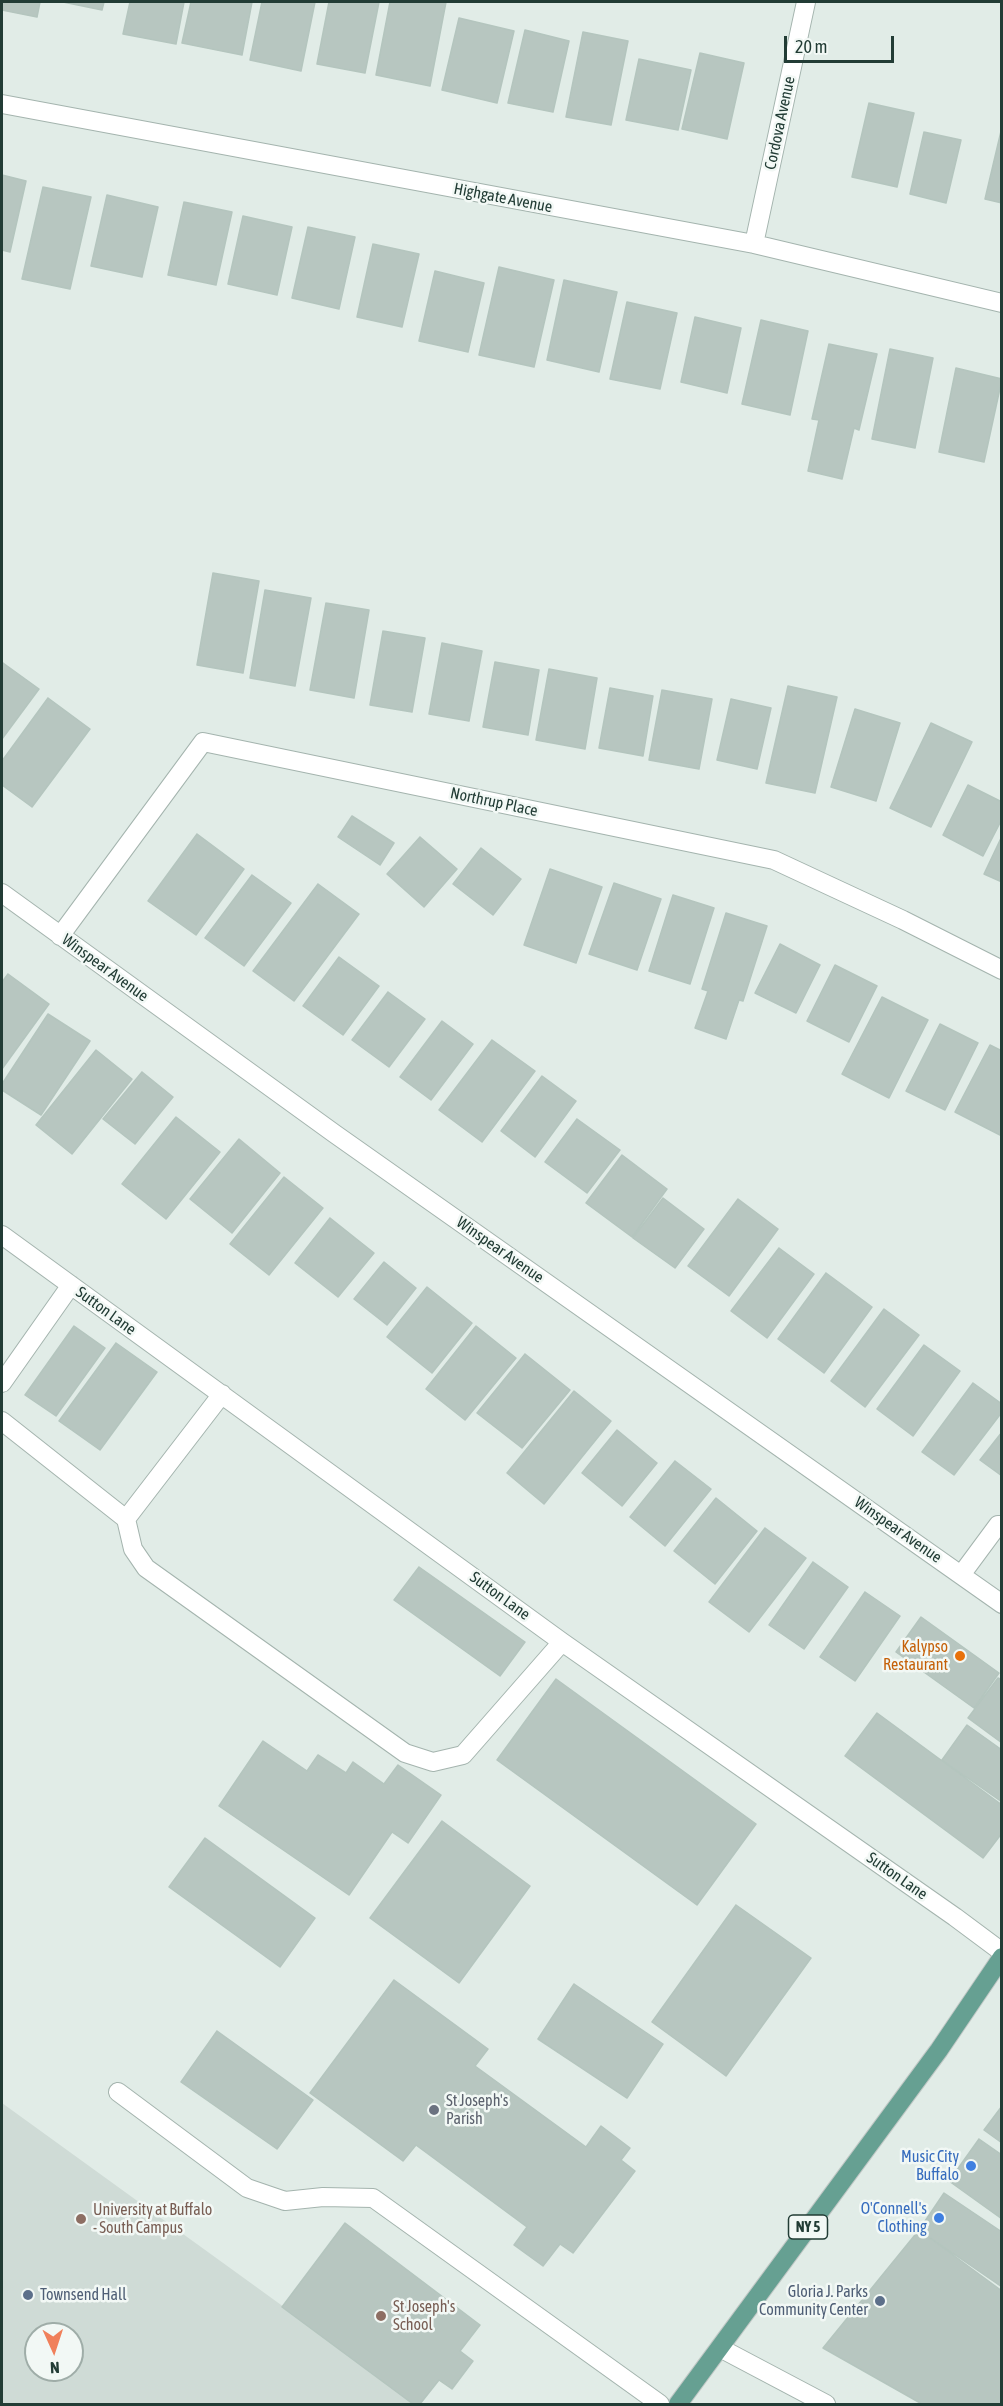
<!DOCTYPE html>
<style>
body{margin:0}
#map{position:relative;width:1003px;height:2406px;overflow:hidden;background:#e1ece7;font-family:"Asap Condensed",sans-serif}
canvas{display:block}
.frame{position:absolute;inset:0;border:3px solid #223c35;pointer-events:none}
.north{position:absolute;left:24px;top:2322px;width:60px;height:60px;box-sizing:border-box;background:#f2f8f5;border:2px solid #9fada8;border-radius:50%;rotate:177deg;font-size:16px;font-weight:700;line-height:24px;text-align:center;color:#223c35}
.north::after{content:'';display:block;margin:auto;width:21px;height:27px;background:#f0805b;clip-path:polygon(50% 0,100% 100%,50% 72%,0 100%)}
.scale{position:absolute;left:784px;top:36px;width:110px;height:27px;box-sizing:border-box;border:3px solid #223c35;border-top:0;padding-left:8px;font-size:18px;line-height:21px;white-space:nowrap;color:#223c35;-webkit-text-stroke:4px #f2f8f5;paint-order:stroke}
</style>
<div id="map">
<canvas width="1003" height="2406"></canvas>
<div class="frame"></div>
<div class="north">N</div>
<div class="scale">20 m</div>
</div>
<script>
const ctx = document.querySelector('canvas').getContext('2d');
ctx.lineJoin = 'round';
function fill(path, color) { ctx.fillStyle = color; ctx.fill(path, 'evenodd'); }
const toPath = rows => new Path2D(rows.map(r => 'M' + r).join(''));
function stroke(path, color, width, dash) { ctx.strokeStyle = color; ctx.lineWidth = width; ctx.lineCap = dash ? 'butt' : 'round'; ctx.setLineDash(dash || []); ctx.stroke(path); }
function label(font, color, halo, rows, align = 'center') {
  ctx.font = font + ' "Asap Condensed",sans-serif'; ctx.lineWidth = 5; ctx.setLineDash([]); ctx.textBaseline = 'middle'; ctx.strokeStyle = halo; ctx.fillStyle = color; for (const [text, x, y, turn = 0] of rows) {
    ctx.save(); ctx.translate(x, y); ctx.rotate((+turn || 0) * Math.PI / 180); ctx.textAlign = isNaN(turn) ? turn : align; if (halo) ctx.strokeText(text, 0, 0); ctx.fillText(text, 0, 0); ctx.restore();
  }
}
fill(toPath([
 [2,2103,418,2404,2,2404],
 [36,2334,72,2334,72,2370,36,2370]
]), '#cfdbd6');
const building = toPath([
 [2,2,40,2,37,17,2,10,2,2],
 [63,2,104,2,102,10,63,2],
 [130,2,184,2,176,44,123,34,130,2],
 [191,2,252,2,242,55,182,43,191,2],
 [262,2,315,2,301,71,250,60,262,2],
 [329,2,379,2,365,73,317,64,329,2],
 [390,2,446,2,430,86,376,75,390,2],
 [459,18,514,31,497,103,442,90,459,18],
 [525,30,569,41,553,112,508,103,525,30],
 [583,32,628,41,611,125,566,117,583,32],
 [700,53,744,63,727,139,682,129,700,53],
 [639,59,691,70,678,130,626,120,639,59],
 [869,103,914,113,897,187,852,177,869,103],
 [1002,127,1002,203,985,199,1002,127],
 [924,132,961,140,946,203,910,194,924,132],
 [2,175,26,181,10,252,2,250,2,175],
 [43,187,91,197,70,289,22,279,43,187],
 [107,195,158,207,142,277,91,266,107,195],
 [184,202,232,212,216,285,168,275,184,202],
 [243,216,292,227,277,295,228,284,243,216],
 [308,227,355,237,339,309,292,298,308,227],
 [373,244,419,254,402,327,357,317,373,244],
 [499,267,554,280,534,367,479,355,499,267],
 [435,271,484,283,468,352,419,341,435,271],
 [564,280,617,292,599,372,547,360,564,280],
 [627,302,677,313,660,389,610,379,627,302],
 [695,317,741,328,727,393,681,382,695,317],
 [761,320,808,331,790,415,742,404,761,320],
 [829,344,877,354,859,430,854,428,842,479,808,471,819,420,812,419,829,344],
 [890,349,933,358,915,448,872,439,890,349],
 [956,368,1002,379,984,462,939,452,956,368],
 [213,573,259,581,243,673,197,665,213,573],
 [265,590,311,598,295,686,250,678,265,590],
 [326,603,369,610,354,698,310,690,326,603],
 [383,631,425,638,412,712,370,705,383,631],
 [442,643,482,651,469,721,429,714,442,643],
 [495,662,539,670,528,735,483,727,495,662],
 [3,663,39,689,2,739,2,665,3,663],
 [549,669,597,678,585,749,536,740,549,669],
 [788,686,837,697,815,793,766,783,788,686],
 [610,688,653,696,643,756,599,748,610,688],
 [662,690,712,699,699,769,649,760,662,690],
 [48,698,90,729,32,807,2,785,2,761,48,698],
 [731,699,771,708,757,769,717,760,731,699],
 [855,709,900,723,876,801,831,787,855,709],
 [931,723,972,742,931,827,890,808,931,723],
 [968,785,1002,802,1002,819,983,856,943,835,968,785],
 [352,816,394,843,380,865,338,837,352,816],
 [197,834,244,869,196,935,148,901,197,834],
 [1002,836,1002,882,984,874,1002,836],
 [420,837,457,869,424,907,387,874,420,837],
 [481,848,521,879,493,915,453,884,481,848],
 [550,869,602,887,576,963,524,945,550,869],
 [252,875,291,903,244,966,205,938,252,875],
 [614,883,661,899,637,970,589,954,614,883],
 [318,884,359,914,294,1001,253,971,318,884],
 [673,895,714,908,690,984,649,971,673,895],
 [726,913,767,926,743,1001,739,1000,726,1039,695,1028,708,991,702,989,726,913],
 [780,944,820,965,796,1013,755,993,780,944],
 [339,957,379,986,343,1035,303,1006,339,957],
 [835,965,877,986,849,1042,807,1021,835,965],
 [8,974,49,1004,2,1069,2,982,8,974],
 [388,992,425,1019,389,1067,352,1040,388,992],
 [882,997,928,1020,889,1098,842,1074,882,997],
 [48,1014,90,1041,41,1115,2,1090,2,1084,48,1014],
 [442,1021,473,1044,431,1100,400,1077,442,1021],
 [940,1024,978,1043,945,1110,906,1091,940,1024],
 [492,1040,535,1071,482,1142,439,1110,492,1040],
 [990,1045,1002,1051,1002,1131,1000,1135,955,1112,990,1045],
 [96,1050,132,1079,72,1154,36,1125,96,1050],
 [142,1072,173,1097,135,1144,103,1119,142,1072],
 [542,1076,576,1101,535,1157,501,1131,542,1076],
 [176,1117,220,1152,166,1219,122,1184,176,1117],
 [577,1119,620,1150,587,1193,545,1162,577,1119],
 [239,1139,280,1173,232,1233,190,1199,239,1139],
 [622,1155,667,1189,632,1237,586,1203,622,1155],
 [284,1177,323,1208,269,1275,230,1244,284,1177],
 [663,1198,704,1229,675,1268,633,1238,663,1198],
 [738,1199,778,1229,729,1296,688,1266,738,1199],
 [330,1218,374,1253,338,1297,295,1263,330,1218],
 [779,1248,814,1274,767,1338,731,1311,779,1248],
 [384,1262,416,1288,387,1325,354,1299,384,1262],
 [826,1273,872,1307,824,1373,778,1339,826,1273],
 [427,1287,472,1323,432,1373,387,1337,427,1287],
 [884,1309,919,1335,865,1407,831,1381,884,1309],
 [74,1326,105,1348,56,1416,25,1395,74,1326],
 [476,1326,516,1358,465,1420,426,1389,476,1326],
 [116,1343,157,1372,100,1450,59,1421,116,1343],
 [924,1345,960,1371,913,1436,877,1409,924,1345],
 [525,1354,570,1390,522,1448,477,1413,525,1354],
 [973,1383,1002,1404,1002,1412,954,1475,922,1452,973,1383],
 [574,1391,611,1421,544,1504,507,1473,574,1391],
 [617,1430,657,1463,622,1506,582,1473,617,1430],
 [1002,1432,1002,1476,980,1460,1002,1432],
 [675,1461,711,1489,665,1546,630,1517,675,1461],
 [716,1498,757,1531,715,1584,674,1551,716,1498],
 [765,1528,806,1558,749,1632,709,1602,765,1528],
 [813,1562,848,1587,804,1649,769,1625,813,1562],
 [419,1567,525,1642,500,1676,394,1600,419,1567],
 [865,1592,900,1616,855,1681,820,1657,865,1592],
 [921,1617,999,1673,974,1708,896,1652,921,1617],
 [998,1678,1002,1680,1002,1743,968,1718,998,1678],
 [556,1679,756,1824,697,1905,497,1760,556,1679],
 [877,1713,1002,1805,1002,1833,983,1858,845,1756,877,1713],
 [967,1725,1002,1750,1002,1802,942,1760,967,1725],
 [263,1741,307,1771,318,1755,346,1773,353,1762,384,1784,398,1765,441,1795,408,1843,392,1832,349,1895,219,1806,263,1741],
 [442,1821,530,1886,459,1983,370,1918,442,1821],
 [205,1838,315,1918,280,1967,169,1887,205,1838],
 [736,1905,811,1958,726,2076,652,2022,736,1905],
 [394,1980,488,2049,475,2066,586,2147,601,2126,630,2148,621,2160,635,2171,573,2253,560,2244,543,2266,514,2245,527,2227,416,2145,403,2161,310,2093,394,1980],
 [574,1984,663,2044,627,2098,538,2039,574,1984],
 [217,2031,313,2100,277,2149,181,2082,217,2031],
 [1002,2106,1002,2143,984,2130,1002,2106],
 [979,2139,1002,2155,1002,2219,949,2181,979,2139],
 [944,2193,1002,2232,1002,2287,919,2230,944,2193],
 [345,2223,480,2325,460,2351,473,2361,452,2389,439,2380,420,2404,413,2404,282,2307,345,2223],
 [919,2230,1002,2291,1002,2404,922,2404,823,2348,919,2230]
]);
fill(building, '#b7c6c0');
stroke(building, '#b4c5be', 1.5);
const minor = toPath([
 [2,104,754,244,1002,303],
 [754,244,806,2],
 [2,893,335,1134,1002,1604],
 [60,936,203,742,774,860,903,920,1002,970],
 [2,1235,562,1642,955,1917,1002,1952],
 [2,1383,71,1285],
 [2,1421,126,1519,133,1549,146,1568,405,1753,433,1762,463,1755,562,1642],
 [126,1519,222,1394],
 [961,1575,998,1525,1002,1525],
 [118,2092,247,2188,285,2201,323,2197,373,2198,660,2404],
 [720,2348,826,2404]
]);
const major = toPath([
 [678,2404,939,2050,1002,1957]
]);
stroke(minor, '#a4b4ae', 20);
stroke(major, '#c1c8c6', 20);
stroke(minor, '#fff', 18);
stroke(major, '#66a092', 18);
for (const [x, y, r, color] of [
 [960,1656,6,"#e8710a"],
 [434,2110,6,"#6b7280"],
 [971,2166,6,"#3f7fe0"],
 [939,2218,6,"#3f7fe0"],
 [81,2219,6,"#8d6e63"],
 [28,2295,6,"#5c6f8a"],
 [880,2301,6,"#5c6f8a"],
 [381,2316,6,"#8d6e63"]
]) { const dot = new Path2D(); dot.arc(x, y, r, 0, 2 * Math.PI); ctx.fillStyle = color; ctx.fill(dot); stroke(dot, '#f2f8f5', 2); }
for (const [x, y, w] of [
 [808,2227,39]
]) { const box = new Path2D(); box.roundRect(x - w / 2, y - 12, w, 24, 4.5); ctx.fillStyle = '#f2f8f5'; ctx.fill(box); stroke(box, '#223c35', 1.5); }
label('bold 15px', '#223c35', null, [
 ["NY 5",808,2227]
]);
label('16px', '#223c35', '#f2f8f5', [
 ["Cordova Avenue",780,123,-78],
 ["Highgate Avenue",503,198,11],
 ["Northrup Place",494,802,12],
 ["Winspear Avenue",105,968,36],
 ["Winspear Avenue",500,1250,35],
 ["Sutton Lane",106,1311,36],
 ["Winspear Avenue",898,1530,35],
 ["Sutton Lane",500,1596,36],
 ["Sutton Lane",897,1876,35]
]);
label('16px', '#c56008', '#f2f8f5', [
 ["Kalypso",948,1647],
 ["Restaurant",948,1665]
], 'right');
label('16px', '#5b616d', '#f2f8f5', [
 ["St Joseph's",446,2101],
 ["Parish",446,2119]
], 'left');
label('16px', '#366cbe', '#f2f8f5', [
 ["Music City",959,2157],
 ["Buffalo",959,2175],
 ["O'Connell's",927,2209],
 ["Clothing",927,2227]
], 'right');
label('16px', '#785e54', '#f2f8f5', [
 ["University at Buffalo",93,2210],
 ["- South Campus",93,2228],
 ["St Joseph's",393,2307],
 ["School",393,2325]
], 'left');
label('16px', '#4e5e75', '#f2f8f5', [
 ["Gloria J. Parks",868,2292],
 ["Community Center",868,2310],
 ["Townsend Hall",40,2295,"left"]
], 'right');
</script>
